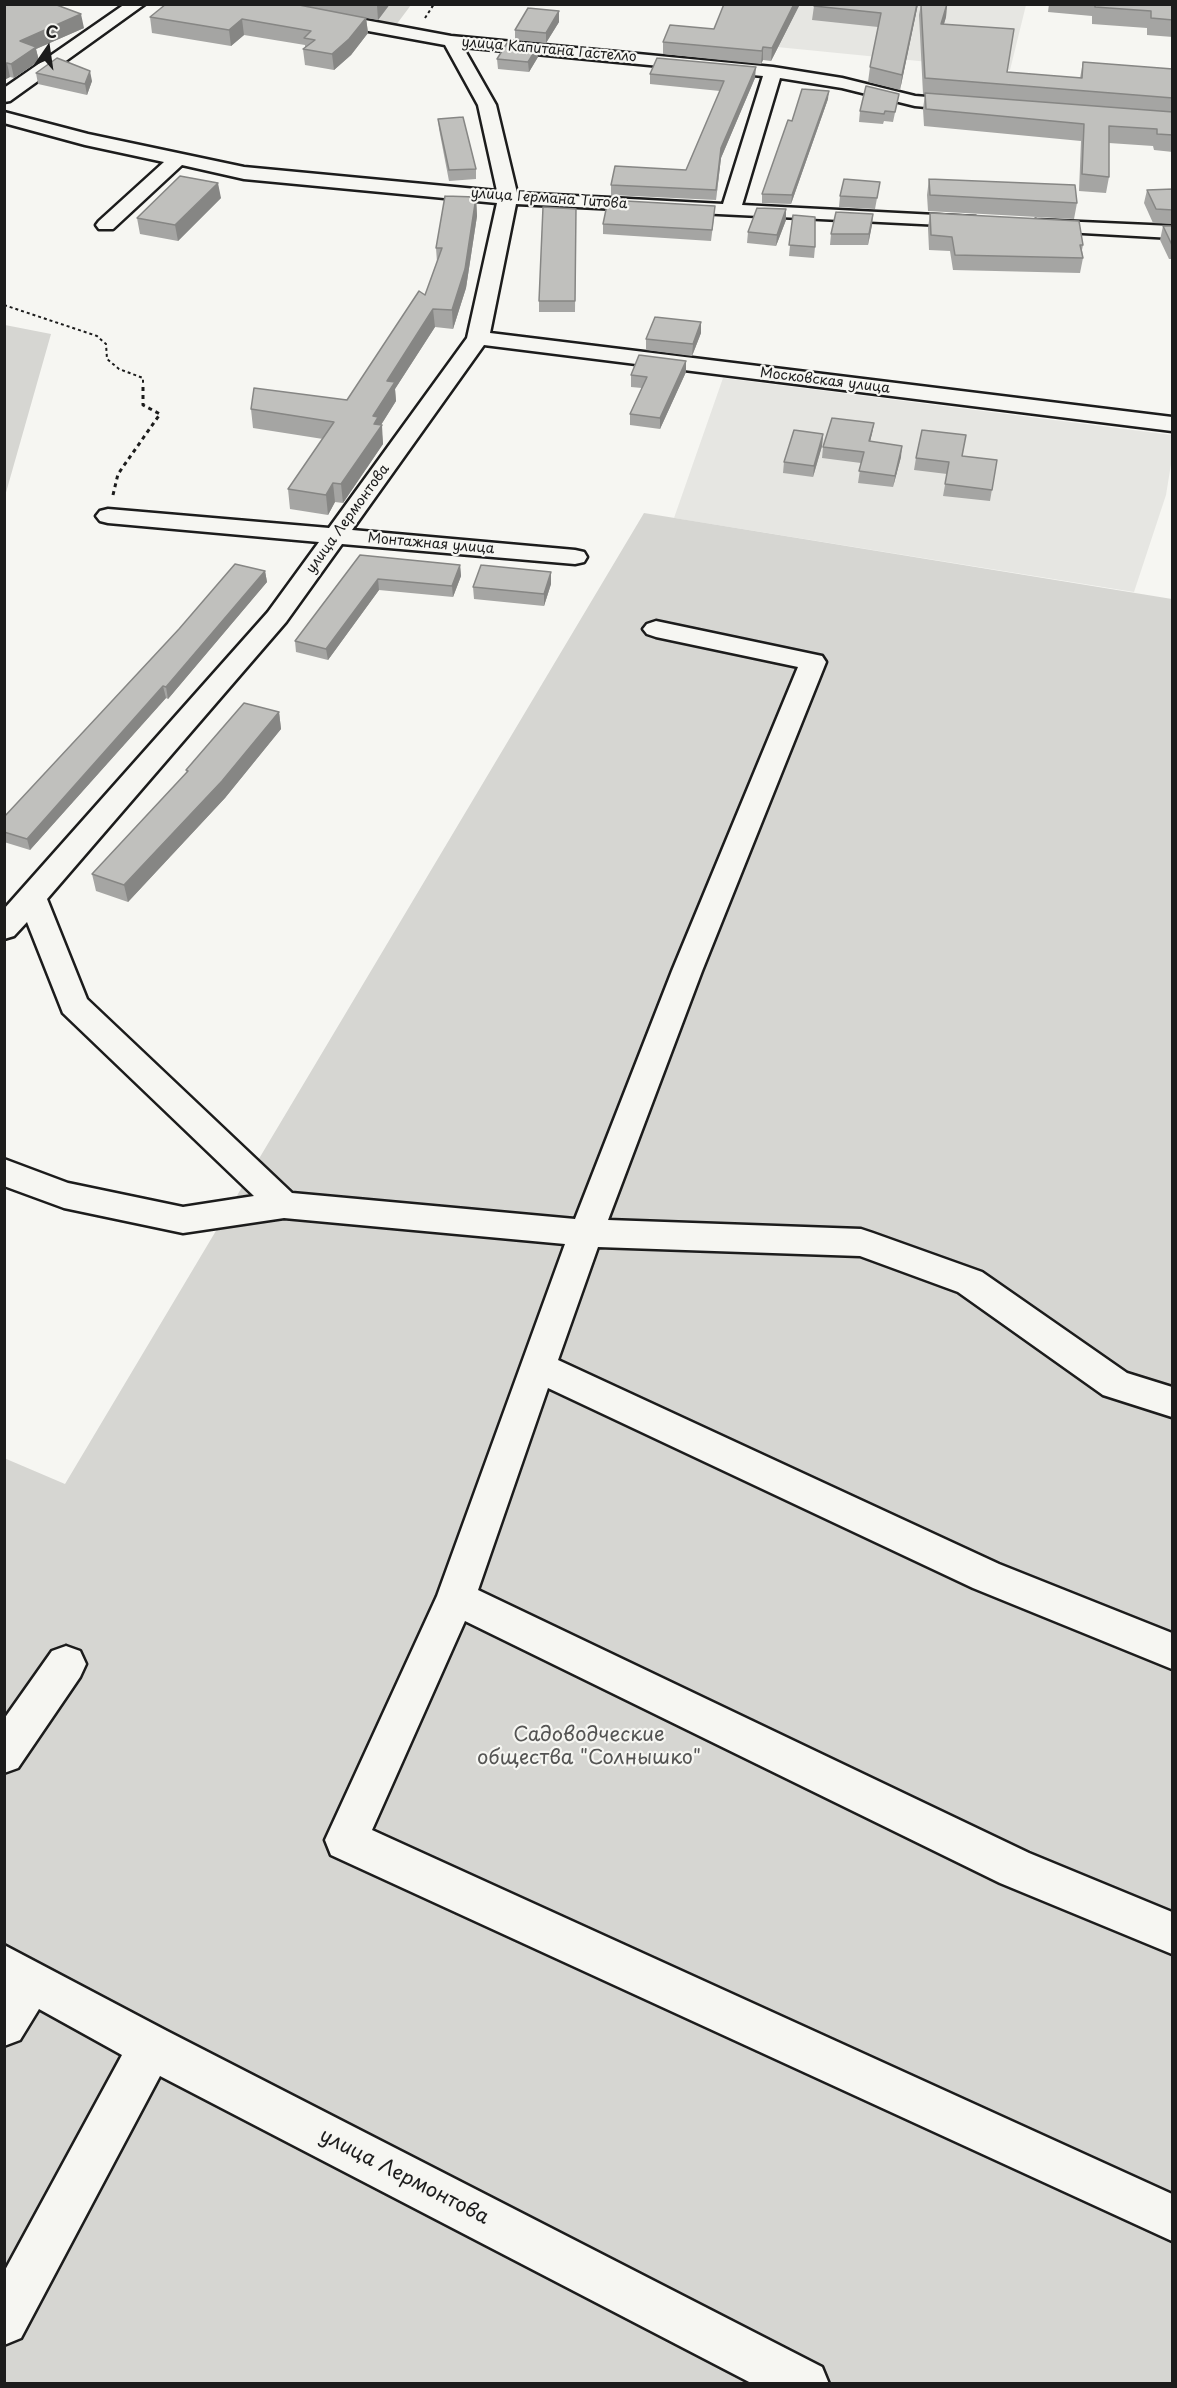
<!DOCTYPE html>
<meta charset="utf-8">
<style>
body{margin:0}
#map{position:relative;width:1177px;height:2388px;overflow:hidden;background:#f6f6f2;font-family:"Playpen Sans",sans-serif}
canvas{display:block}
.frame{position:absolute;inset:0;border:6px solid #1c1c1c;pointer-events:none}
.north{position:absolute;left:18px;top:18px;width:60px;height:60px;-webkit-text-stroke:4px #f6f6f2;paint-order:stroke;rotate:13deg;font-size:16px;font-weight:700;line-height:24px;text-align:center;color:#1c1c1c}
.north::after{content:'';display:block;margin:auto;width:21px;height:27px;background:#1c1c1c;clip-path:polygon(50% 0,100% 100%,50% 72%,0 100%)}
</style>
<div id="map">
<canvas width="1177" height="2388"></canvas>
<div class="frame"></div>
<div class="north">С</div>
</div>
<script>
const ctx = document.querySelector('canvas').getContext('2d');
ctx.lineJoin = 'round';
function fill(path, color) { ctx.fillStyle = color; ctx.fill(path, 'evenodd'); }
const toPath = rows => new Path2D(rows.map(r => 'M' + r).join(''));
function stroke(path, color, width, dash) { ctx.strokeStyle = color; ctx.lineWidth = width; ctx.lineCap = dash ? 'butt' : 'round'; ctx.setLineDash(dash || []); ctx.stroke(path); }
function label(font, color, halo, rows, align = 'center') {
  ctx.font = font + ' "Playpen Sans",sans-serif'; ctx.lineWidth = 4.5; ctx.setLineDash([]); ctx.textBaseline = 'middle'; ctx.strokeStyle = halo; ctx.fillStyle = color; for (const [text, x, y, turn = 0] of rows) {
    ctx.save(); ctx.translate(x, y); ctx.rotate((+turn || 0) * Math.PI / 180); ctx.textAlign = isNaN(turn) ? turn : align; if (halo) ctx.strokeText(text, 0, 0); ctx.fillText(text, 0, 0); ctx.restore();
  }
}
fill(toPath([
 [724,5,1026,5,1010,70,716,41,708,38],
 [723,378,1172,435,1172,458,1166,495,1134,592,674,518]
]), '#e6e6e2');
fill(toPath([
 [248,5,411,5,393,29],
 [5,325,51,334,5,496,4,325],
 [644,513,1172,599,1172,2383,5,2383,4,1458,65,1484]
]), '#d6d6d2');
const minor = toPath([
 [125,4,145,4,10,101,4,102,4,88,125,4],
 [240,4,279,4,451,36,773,67,842,78,915,96,976,101,979,105,970,111,915,106,842,88,780,78,742,205,975,217,982,219,985,223,982,227,516,204,490,333,1172,417,1172,431,484,345,352,530,575,550,584,552,587,557,584,562,575,564,342,544,286,622,47,899,87,999,292,1193,575,1219,672,971,798,667,656,637,647,634,643,629,647,624,656,621,822,656,826,662,702,971,608,1220,861,1229,873,1233,982,1272,1127,1373,1172,1387,1172,1417,1103,1395,958,1292,860,1256,598,1247,558,1360,999,1564,1172,1633,1172,1669,973,1588,548,1388,478,1590,1029,1853,1172,1912,1172,1954,1000,1883,465,1621,372,1830,1172,2194,1172,2241,331,1855,325,1840,437,1596,565,1244,284,1218,183,1233,64,1208,4,1186,4,1159,68,1183,183,1207,254,1196,63,1013,27,922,14,936,4,939,4,909,268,612,319,542,108,523,100,521,96,516,100,511,108,509,329,528,467,338,497,203,244,179,182,165,113,229,99,229,96,225,99,221,164,162,85,145,4,123,4,112,88,134,244,167,497,191,478,105,445,45,248,9,240,4],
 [463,47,763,76,723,204,517,193,496,105,463,47],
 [1036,220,1172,226,1172,238,1029,230,1026,226,1029,222,1036,220],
 [66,1646,80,1651,86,1664,80,1677,18,1768,4,1773,4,1719,52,1651,66,1646],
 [4,1945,167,2031,822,2367,829,2384,753,2384,160,2076,21,2338,4,2345,4,2272,122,2055,39,2009,20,2040,4,2046,4,1945]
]);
stroke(minor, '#1c1c1c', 5);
stroke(toPath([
 [425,18,434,4],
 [4,305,97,336,106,344,107,359,119,369,143,378,143,384]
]), '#1c1c1c', 2, [3, 3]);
stroke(toPath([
 [113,495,118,474,160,414,143,405,143,383]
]), '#1c1c1c', 3, [4, 4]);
fill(minor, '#f6f6f2');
fill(toPath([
 [4,4,84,28,36,49,39,61,14,78,10,77,4,80],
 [294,4,390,4,378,20,366,18,368,33,351,55,334,70,305,65,303,49,305,48,305,45,244,35,231,46,152,33,150,17],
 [800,4,771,61,763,60,761,64,663,54,663,42,714,29],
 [918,4,900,90,868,82,870,67,878,27,812,20,814,6],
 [921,4,947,4,946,17,944,24,1007,72,1080,78,1083,62,1173,69,1173,152,1154,150,1153,146,1109,143,1109,177,1106,193,1079,191,1081,141,924,126,923,109,925,94,923,94,919,15],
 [1049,4,1173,4,1173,37,1147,35,1147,28,1092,24,1092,16,1048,12],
 [559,22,546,43,515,40,515,30],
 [538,57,529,72,498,69,497,59],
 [36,73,92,81,87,95,38,84],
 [650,74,755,78,721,158,716,200,611,195,611,185,686,170,720,91,650,84],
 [899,94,893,122,884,121,883,124,859,122,860,111],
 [828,99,791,204,762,203,762,194,792,121],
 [438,119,476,169,476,179,449,181,439,129],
 [929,179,1077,203,1074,219,928,211,927,195],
 [880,182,875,209,839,207,840,196],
 [1173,189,1173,224,1153,223,1144,203,1147,190],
 [476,197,477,216,466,288,453,329,435,327,395,389,396,401,381,425,383,444,343,503,335,502,328,515,290,509,288,489,323,439,253,428,251,409,347,400,425,295,437,262,436,248],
 [221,198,178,241,140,234,137,218],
 [576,209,575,312,539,312,539,301],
 [930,213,1083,245,1082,250,1083,258,1080,273,953,270,950,251,929,250,928,228],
 [793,215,815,247,814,258,789,256],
 [714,217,711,241,603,234,603,224],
 [786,220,776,246,747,243,748,232],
 [872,225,868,245,830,245,831,234],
 [1163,226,1173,226,1173,259,1169,259,1160,240],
 [701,333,692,356,646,350,646,339],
 [686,372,660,429,630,425,630,414,642,388,631,387,631,375],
 [874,423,870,442,901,457,893,487,858,483,861,463,822,458,823,447],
 [823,434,822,446,813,477,783,473,784,462],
 [962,456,997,460,990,501,943,496,947,474,914,470,916,458],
 [360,555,460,565,461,576,453,597,379,590,328,660,296,652,295,641],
 [265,571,267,582,168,699,166,698,30,850,4,842,4,817],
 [551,584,544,606,474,599,473,587],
 [279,712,281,729,225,798,128,902,96,891,92,874,187,773,186,770]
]), '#a5a5a3');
fill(toPath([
 [390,4,378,20,377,5],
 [794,4,800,4,771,61,772,48],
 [917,4,918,4,900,90,902,75],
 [947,4,946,17,939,40,941,24],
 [559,11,559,22,546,43,546,33],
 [81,14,84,28,36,49,39,61,14,78,11,64,20,41],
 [366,18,368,33,351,55,334,70,332,54],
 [242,19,244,35,231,46,229,30],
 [538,46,538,57,529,72,528,62],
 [763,47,763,60,761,64,762,51],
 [7,63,10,77,4,80,4,64],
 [756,67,755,78,721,158,716,200,721,148],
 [90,71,92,81,87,95,85,84],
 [829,91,828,99,791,204,792,195],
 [218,183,221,198,178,241,175,225],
 [476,197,477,216,466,288,453,329,452,310],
 [786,209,786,220,776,246,777,235],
 [873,214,872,225,868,245,869,234],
 [433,309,435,327,395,389,396,401,379,428,382,425,383,444,343,503,341,484,373,416,387,381],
 [701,322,701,333,692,356,693,344],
 [686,361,686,372,660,429,660,418],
 [874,423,872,434,867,453,869,441],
 [823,434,822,446,813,477,814,466],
 [902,446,901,457,893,487,895,476],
 [333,483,335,502,328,515,326,495],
 [460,565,461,576,453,597,452,586],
 [265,571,267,582,168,699,166,687],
 [551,572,551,584,544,606,544,594],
 [378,579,379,590,328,660,326,649],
 [163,686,166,698,30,850,27,839],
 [279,712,281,729,225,798,128,902,124,885]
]), '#868684');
const building = toPath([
 [4,4,54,4,81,14,20,41,36,47,11,64,7,63,4,64,4,4],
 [166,4,294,4,366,18,349,39,332,54,303,49,315,40,304,38,311,31,242,19,229,30,150,17,166,4],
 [724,4,794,4,772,48,763,47,762,51,663,42,670,25,714,29,724,4],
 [814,4,917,4,902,75,870,67,881,13,814,6,814,4],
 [921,4,947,4,941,24,1014,29,1007,72,1082,78,1083,62,1173,69,1173,98,925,78,921,4],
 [1095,4,1173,4,1173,20,1151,18,1151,11,1095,7,1095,4],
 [528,8,559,11,546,33,515,30,528,8],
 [507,43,538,46,528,62,497,59,507,43],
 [57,58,90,71,85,84,36,73,57,58],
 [657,58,756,67,721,148,716,190,611,185,615,166,686,170,724,81,650,74,657,58],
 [866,86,899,94,895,112,885,111,884,114,860,111,866,86],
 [802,89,829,91,792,195,762,194,788,120,792,121,802,89],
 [925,93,1173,112,1173,135,1157,134,1157,129,1109,126,1109,177,1082,174,1084,124,926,109,925,93],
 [463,117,476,169,449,170,438,119,463,117],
 [180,176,218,183,175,225,137,218,180,176],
 [844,179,880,182,877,198,840,196,844,179],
 [929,179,1075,185,1077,203,930,195,929,179],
 [1173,189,1173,210,1156,209,1147,190,1173,189],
 [445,196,476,197,465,269,452,310,433,309,387,381,395,382,373,416,378,417,374,424,382,425,341,484,333,483,326,495,288,489,334,422,251,409,254,388,347,400,419,291,425,295,442,248,436,248,445,196],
 [608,200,715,206,712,230,603,224,608,200],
 [543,207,576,209,575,301,539,301,543,207],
 [757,208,786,209,777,235,748,232,757,208],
 [836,212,873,214,869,234,831,234,836,212],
 [930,213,1079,221,1083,245,1080,245,1083,258,955,255,952,237,931,235,930,213],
 [793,215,815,217,815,247,789,245,793,215],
 [1163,226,1173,226,1173,245,1172,245,1163,226],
 [655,317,701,322,693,344,646,339,655,317],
 [639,355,686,361,660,418,630,414,647,377,631,375,639,355],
 [832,418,874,423,869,441,902,446,895,476,859,471,864,452,823,447,832,418],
 [794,430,823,434,814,466,784,462,794,430],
 [922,430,966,435,962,456,997,460,992,490,945,484,949,462,916,458,922,430],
 [360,555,460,565,452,586,378,579,326,649,295,641,360,555],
 [235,564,265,571,166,687,163,686,27,839,4,832,4,817,179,629,235,564],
 [481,565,551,572,544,594,473,587,481,565],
 [244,703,279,712,222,781,124,885,92,874,188,771,186,770,244,703]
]);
fill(building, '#c0c0bd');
stroke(building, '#868684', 1.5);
label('14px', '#1c1c1c', '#f6f6f2', [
 ["улица Капитана Гастелло",549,50,5],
 ["улица Германа Титова",549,199,4],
 ["Московская улица",825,381,7],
 ["улица Лермонтова",348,519,-54],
 ["Монтажная улица",431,544,5]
]);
label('20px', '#545453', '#f6f6f2', [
 ["Садоводческие",589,1735],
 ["общества \"Солнышко\"",589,1758]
]);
label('20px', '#1c1c1c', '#f6f6f2', [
 ["улица Лермонтова",404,2177,27]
]);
</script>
